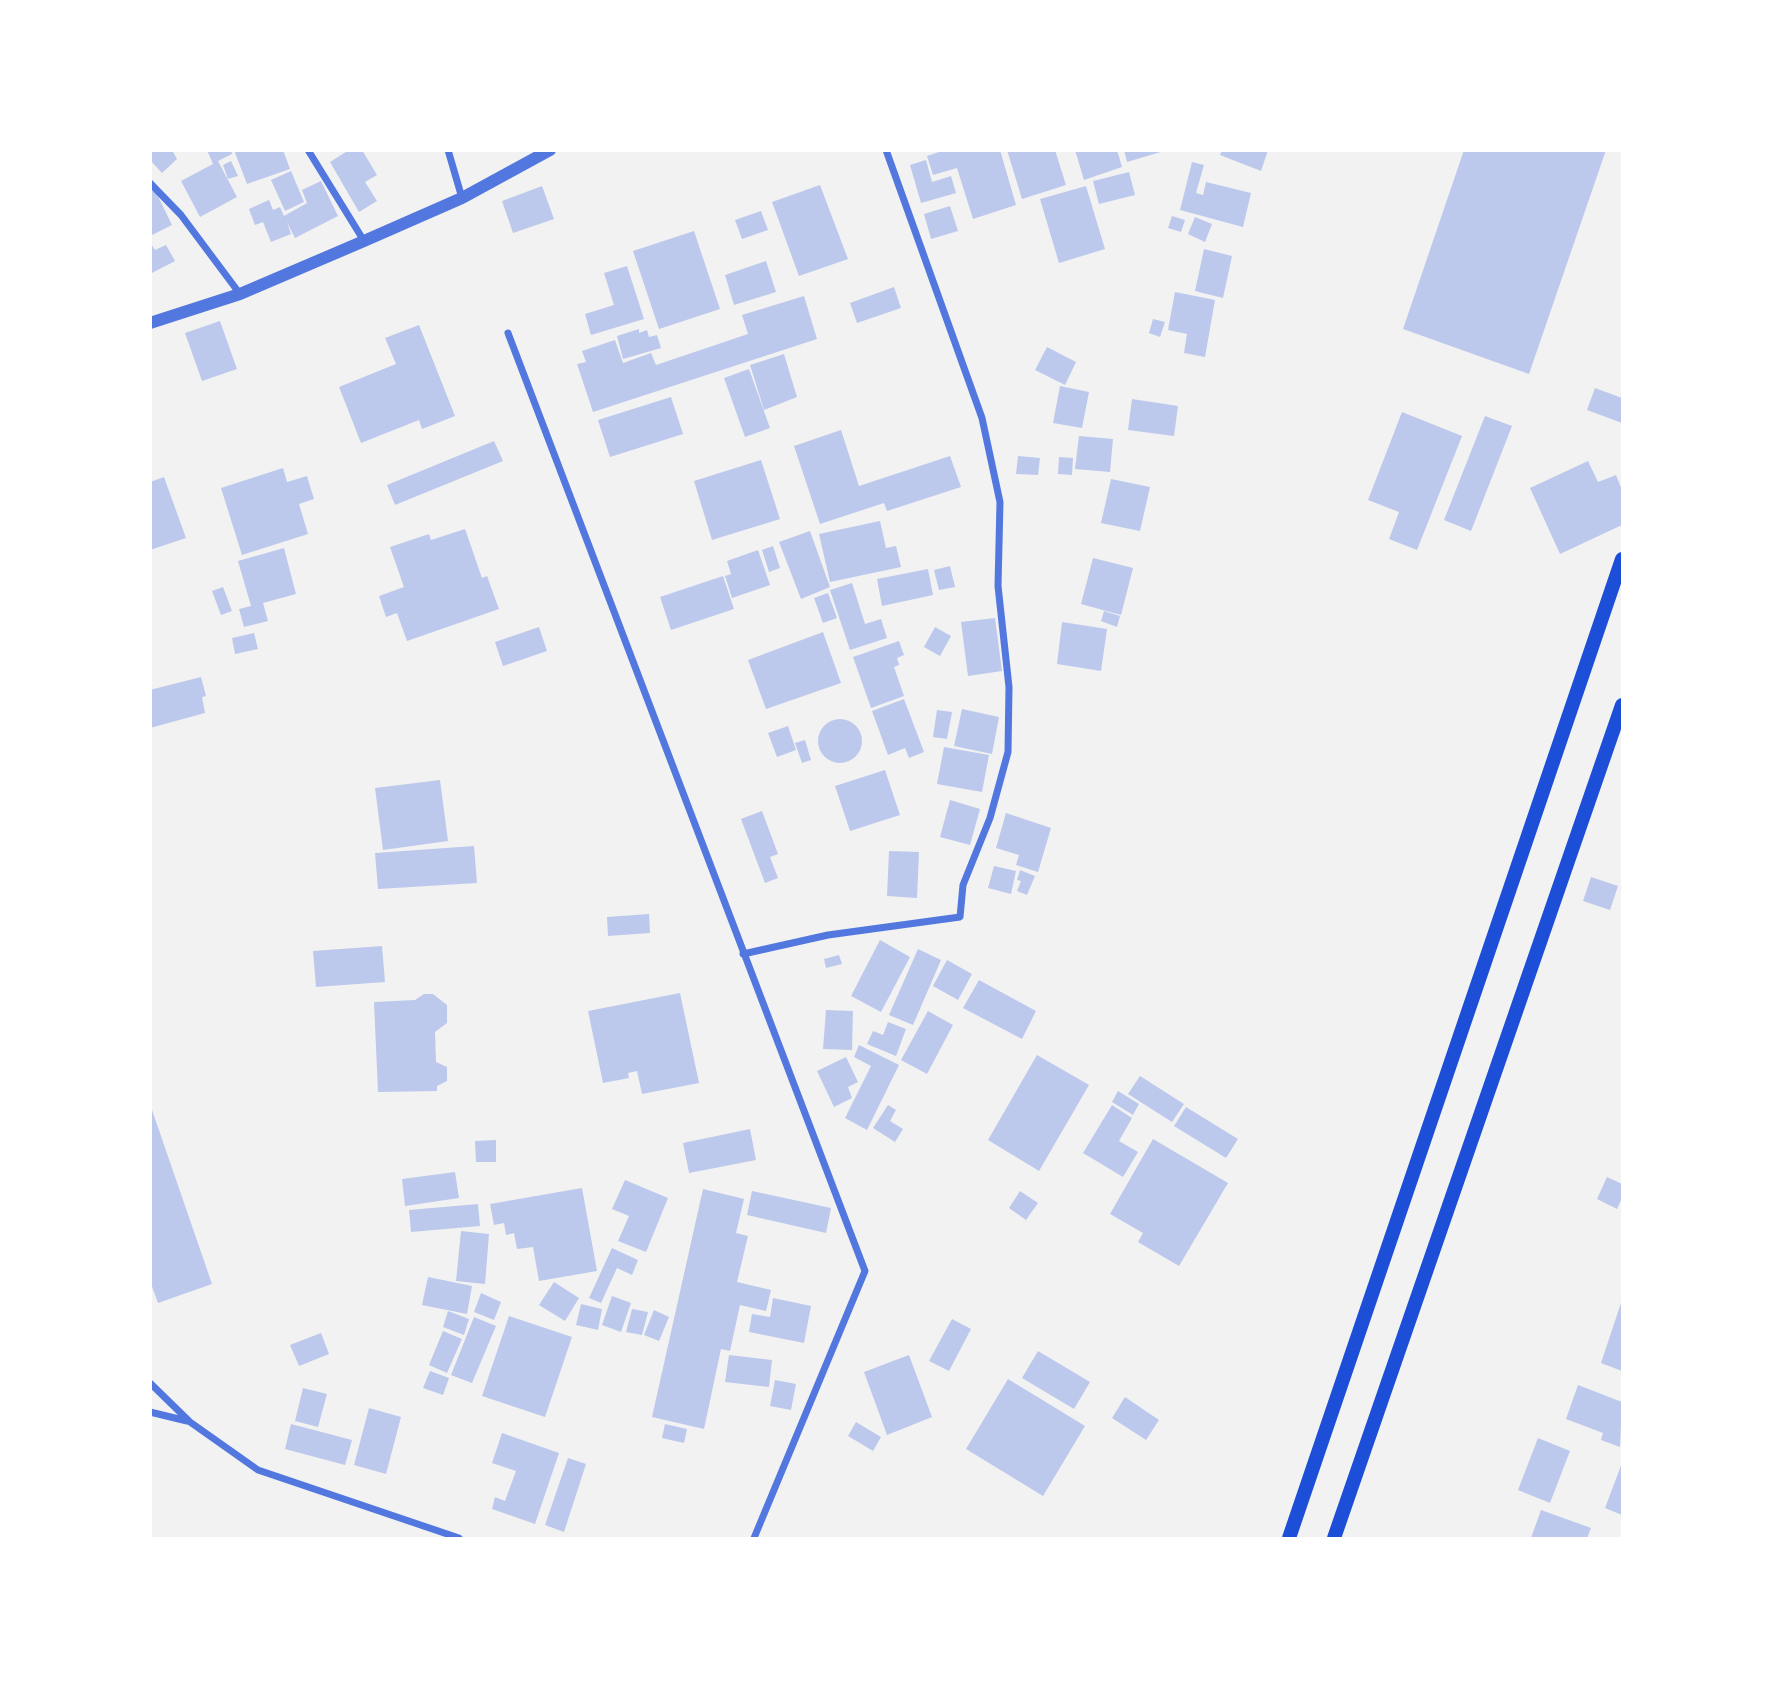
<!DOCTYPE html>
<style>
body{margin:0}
#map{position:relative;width:1773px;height:1689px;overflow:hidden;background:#f2f2f2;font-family:Lato,sans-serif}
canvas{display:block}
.frame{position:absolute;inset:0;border:152px solid #fff;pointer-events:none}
</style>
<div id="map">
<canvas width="1773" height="1689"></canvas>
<div class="frame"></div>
</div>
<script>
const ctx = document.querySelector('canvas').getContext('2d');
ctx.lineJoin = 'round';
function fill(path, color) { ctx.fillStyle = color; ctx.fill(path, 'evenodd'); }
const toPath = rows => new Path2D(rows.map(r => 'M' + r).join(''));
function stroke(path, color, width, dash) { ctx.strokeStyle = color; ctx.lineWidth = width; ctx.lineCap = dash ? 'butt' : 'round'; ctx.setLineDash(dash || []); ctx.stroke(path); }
fill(toPath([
 [150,150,172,150,177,159,162,173,150,160],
 [207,150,231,150,232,154,218,161,237,197,200,217,181,181,213,164],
 [234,150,283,150,290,169,247,184],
 [349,150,362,150,377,175,365,182,377,201,359,212,330,162],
 [945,150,1000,150,1016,205,973,219,957,168,933,175,927,156],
 [1007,150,1055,150,1066,185,1022,199],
 [1075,150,1117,150,1122,167,1084,180],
 [1124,150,1164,150,1164,151,1127,162],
 [1222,150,1268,150,1261,171,1220,155],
 [1464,150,1606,150,1529,374,1403,329],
 [926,160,932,182,951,176,956,193,921,203,910,165],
 [231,161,238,176,228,179,223,165],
 [1192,162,1204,165,1196,193,1203,195,1206,182,1251,193,1243,227,1180,210],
 [291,171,304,202,285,211,271,180],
 [1129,172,1135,195,1099,204,1093,181],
 [321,181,338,216,295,238,287,222,291,234,271,242,263,222,255,225,249,209,269,200,273,210,280,207,284,216,307,203,302,190],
 [820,185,848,259,799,276,772,202],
 [542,186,554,219,513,233,502,201],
 [1086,186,1105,249,1059,263,1040,199],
 [155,190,172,225,150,236,150,192],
 [950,206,958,231,931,239,924,214],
 [761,211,768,230,742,239,735,220],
 [1172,216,1185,220,1181,232,1168,228],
 [1195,217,1212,224,1205,242,1188,234],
 [694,231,720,309,659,329,633,251],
 [150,242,155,250,166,245,175,261,150,274],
 [1204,249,1232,256,1223,298,1195,291],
 [766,261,776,292,734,305,725,275],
 [627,266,644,319,591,335,585,314,614,305,604,273],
 [894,287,901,308,857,323,850,303],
 [1175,292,1215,300,1205,357,1184,353,1187,334,1168,330],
 [804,296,817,339,593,412,577,364,586,362,582,351,615,340,623,363,651,353,656,365,748,334,742,315],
 [1153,319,1165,322,1160,337,1149,333],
 [220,321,237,369,202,381,185,333],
 [419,325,455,416,422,429,419,420,361,443,339,387,396,364,385,338],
 [639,329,639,333,647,330,649,337,657,335,661,348,623,359,617,336],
 [1047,347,1076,362,1065,385,1035,370],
 [784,354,797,397,764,410,750,365],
 [749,369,770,428,745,437,724,378],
 [1060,386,1089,392,1082,428,1053,423],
 [1595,388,1622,398,1622,423,1587,410],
 [671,397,683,434,610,457,598,420],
 [1132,399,1178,406,1174,436,1128,430],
 [1402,412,1462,436,1417,550,1389,539,1399,512,1368,500],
 [1485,416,1512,426,1471,531,1444,520],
 [841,430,859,486,950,456,961,487,887,511,884,503,820,524,794,446],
 [1079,436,1113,439,1110,472,1075,469],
 [494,441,503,461,395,505,387,485],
 [1018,456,1040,458,1038,475,1016,474],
 [1059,457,1073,458,1072,475,1058,474],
 [761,460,780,519,712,540,694,481],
 [1588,461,1598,482,1616,475,1622,490,1622,525,1560,554,1530,488],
 [283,468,287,482,307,476,314,499,299,504,308,534,242,555,221,488],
 [164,477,186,538,150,550,150,482],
 [1111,479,1150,487,1140,531,1101,523],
 [880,521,886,548,896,546,901,567,830,582,819,534],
 [465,529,482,578,487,576,499,609,407,641,397,613,386,617,379,596,404,587,390,547,429,534,431,540],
 [810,531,830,587,801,599,779,542],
 [773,546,780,568,769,572,762,550],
 [284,548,296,594,263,603,268,621,244,627,239,609,251,606,238,561],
 [758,550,770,585,732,598,725,576,731,574,727,561],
 [1093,558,1133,568,1121,615,1081,604],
 [950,566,955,587,939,590,934,570],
 [928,569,933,595,882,606,877,579],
 [723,576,734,609,671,630,660,597],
 [852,583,865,624,881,619,887,638,850,650,830,590],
 [223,587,232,611,221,615,212,591],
 [828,593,837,618,823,623,814,598],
 [1104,611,1120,616,1117,627,1101,621],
 [995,618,1002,671,968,676,961,622],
 [1062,622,1107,629,1101,671,1057,664],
 [539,627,547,651,503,666,495,642],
 [935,627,951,636,940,656,924,647],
 [823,632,841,683,766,709,748,660],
 [254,633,258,649,235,654,232,638],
 [899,641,904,655,897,658,899,665,894,667,904,696,871,708,853,657],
 [201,677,206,696,202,697,205,713,150,728,150,690],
 [904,699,924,752,909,758,905,748,888,755,872,711],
 [962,709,999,717,992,754,954,746],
 [937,710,952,712,947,739,933,737],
 '818 741a22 22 0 1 1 44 0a22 22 0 1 1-44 0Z',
 [788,726,796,750,777,757,768,733],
 [805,740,811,760,802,763,795,743],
 [944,747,989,755,982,792,937,784],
 [885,770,900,815,850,831,835,786],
 [440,780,448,841,383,850,375,788],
 [950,800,980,809,970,845,940,837],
 [762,811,778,854,770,857,778,878,765,883,741,819],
 [1006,813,1051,828,1038,872,1016,865,1019,855,996,848],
 [474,846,477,883,378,889,375,853],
 [889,851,919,852,917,898,887,896],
 [994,866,1016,871,1011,894,988,888],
 [1020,870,1035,876,1027,895,1017,891,1021,881,1017,880],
 [1591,877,1618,886,1610,910,1583,901],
 [649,914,650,933,608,936,607,917],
 [880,940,910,957,881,1012,851,996],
 [382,946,385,982,316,987,313,951],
 [918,949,941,960,913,1025,889,1015],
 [839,955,842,964,826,968,824,959],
 [947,960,972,974,958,1000,933,986],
 [979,980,1036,1011,1022,1039,963,1008],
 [680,993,699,1083,642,1094,637,1071,628,1073,629,1078,603,1083,588,1011],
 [424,994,433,994,447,1005,447,1023,435,1032,436,1062,447,1067,447,1081,437,1086,437,1091,378,1092,374,1002,415,1000],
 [826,1010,853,1011,852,1050,823,1049],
 [928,1011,953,1025,927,1074,901,1060],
 [888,1022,906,1029,896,1056,867,1044,873,1031,883,1035],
 [859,1045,899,1065,867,1130,845,1118,871,1066,854,1057],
 [1037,1055,1089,1085,1039,1171,988,1140],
 [846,1057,858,1082,848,1087,852,1098,834,1107,817,1071],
 [1140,1076,1184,1104,1172,1122,1128,1094],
 [1118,1091,1139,1104,1133,1115,1112,1102],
 [888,1105,896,1110,890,1121,903,1129,895,1142,873,1128],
 [1112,1105,1132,1118,1119,1141,1138,1152,1123,1177,1083,1153],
 [151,1107,212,1284,158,1303,150,1281],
 [1186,1107,1238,1139,1226,1158,1174,1126],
 [750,1129,756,1160,689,1173,683,1143],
 [1153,1139,1228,1183,1179,1266,1138,1242,1143,1233,1110,1214],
 [496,1140,496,1162,476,1162,475,1141],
 [455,1172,459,1198,405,1206,402,1179],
 [1607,1177,1622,1184,1622,1198,1617,1209,1597,1199],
 [625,1180,668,1198,646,1252,618,1241,629,1216,612,1209],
 [582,1188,597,1271,539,1281,533,1247,517,1249,514,1233,506,1235,504,1223,494,1225,490,1204],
 [703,1189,744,1199,736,1233,748,1236,737,1282,771,1290,766,1311,740,1305,730,1351,721,1349,704,1429,652,1417],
 [752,1191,831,1208,826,1233,747,1215],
 [1020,1191,1038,1203,1026,1220,1009,1208],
 [478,1204,480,1226,411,1232,409,1210],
 [461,1231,489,1234,485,1284,456,1281],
 [612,1248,638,1260,632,1275,617,1268,601,1303,589,1298],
 [428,1277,472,1286,467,1314,422,1305],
 [554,1282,579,1298,565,1321,539,1305],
 [481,1293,501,1302,494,1320,474,1312],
 [612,1296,631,1303,621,1332,602,1325],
 [773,1298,811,1306,804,1343,749,1332,752,1314,770,1317],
 [1622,1300,1622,1371,1601,1363],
 [581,1304,602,1309,598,1330,576,1325],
 [632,1309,648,1312,642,1335,626,1332],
 [654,1310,669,1317,659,1341,644,1335],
 [448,1311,469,1319,464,1335,443,1327],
 [509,1316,572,1337,545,1417,482,1396],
 [474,1317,496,1326,472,1383,451,1375],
 [952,1319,971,1329,949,1371,929,1361],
 [443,1331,462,1339,447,1373,429,1365],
 [321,1333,329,1354,299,1366,290,1345],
 [1038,1351,1090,1382,1074,1409,1022,1378],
 [729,1355,772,1360,769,1387,725,1382],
 [909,1355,932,1417,887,1435,864,1372],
 [430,1371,449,1378,443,1395,423,1388],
 [1008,1379,1085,1426,1043,1496,966,1449],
 [775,1380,796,1384,791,1410,770,1406],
 [1578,1385,1622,1402,1620,1447,1601,1440,1603,1433,1566,1419],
 [303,1388,327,1394,318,1427,295,1421],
 [1125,1397,1159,1420,1146,1440,1112,1418],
 [369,1408,401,1417,386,1474,354,1465],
 [856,1422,881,1437,873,1451,848,1436],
 [291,1424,352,1440,345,1465,285,1449],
 [665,1424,687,1429,684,1443,662,1438],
 [502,1433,559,1453,535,1524,492,1509,495,1497,505,1501,516,1471,492,1463],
 [1538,1438,1570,1451,1550,1503,1518,1490],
 [568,1458,586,1464,564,1532,545,1525],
 [1622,1463,1622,1515,1605,1508],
 [1541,1510,1591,1528,1587,1538,1531,1538]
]), '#bdc9ec');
stroke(toPath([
 [308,150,364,241],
 [448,150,462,198],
 [150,183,181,215,240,294],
 [508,333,865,1271,754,1538],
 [743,954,828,935,960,917,963,885,990,818,1008,752,1009,687,998,586,1000,502,982,418,886,150],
 [150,1383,190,1422,258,1470,459,1538],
 [150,1412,187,1421]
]), '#5277de', 7);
stroke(toPath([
 [150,323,240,294,364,241,462,198,550,150]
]), '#5277de', 12);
stroke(toPath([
 [1289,1538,1622,559],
 [1334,1538,1622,705]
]), '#1d4ed8', 14);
</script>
